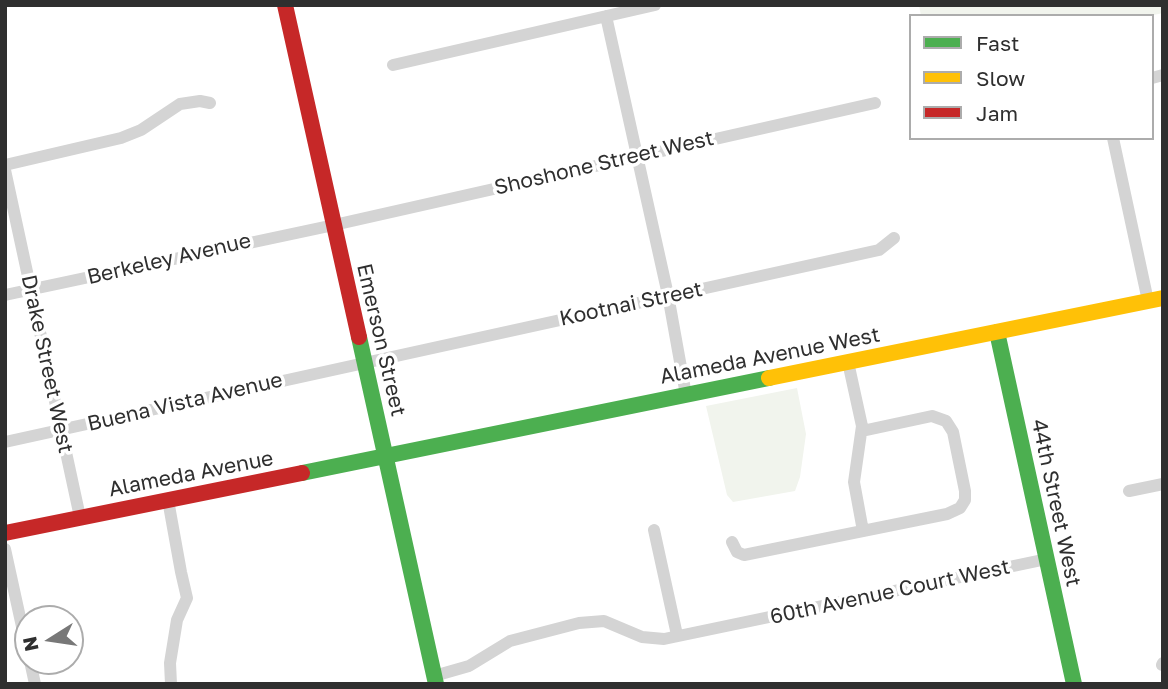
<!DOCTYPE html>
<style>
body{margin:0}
#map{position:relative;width:1168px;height:689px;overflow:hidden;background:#fff;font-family:"Golos Text",sans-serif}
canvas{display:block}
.frame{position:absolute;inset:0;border:7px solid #2f2f2f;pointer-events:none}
.legend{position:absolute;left:909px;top:14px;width:245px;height:126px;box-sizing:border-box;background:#fff;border:2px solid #acacac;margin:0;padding:9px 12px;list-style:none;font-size:21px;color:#2f2f2f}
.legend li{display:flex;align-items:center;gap:14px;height:35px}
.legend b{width:35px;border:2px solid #acacac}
.north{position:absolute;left:14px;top:605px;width:70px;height:70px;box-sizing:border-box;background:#fff;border:2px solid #acacac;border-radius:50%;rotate:258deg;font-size:19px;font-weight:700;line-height:28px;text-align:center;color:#2f2f2f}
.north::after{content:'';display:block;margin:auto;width:24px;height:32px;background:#787878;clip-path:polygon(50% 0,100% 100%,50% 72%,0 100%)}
</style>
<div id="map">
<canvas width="1168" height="689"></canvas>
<div class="frame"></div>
<ul class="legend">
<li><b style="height:9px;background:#4caf50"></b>Fast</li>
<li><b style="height:9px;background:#ffc107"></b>Slow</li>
<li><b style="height:9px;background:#c62828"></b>Jam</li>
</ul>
<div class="north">N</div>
</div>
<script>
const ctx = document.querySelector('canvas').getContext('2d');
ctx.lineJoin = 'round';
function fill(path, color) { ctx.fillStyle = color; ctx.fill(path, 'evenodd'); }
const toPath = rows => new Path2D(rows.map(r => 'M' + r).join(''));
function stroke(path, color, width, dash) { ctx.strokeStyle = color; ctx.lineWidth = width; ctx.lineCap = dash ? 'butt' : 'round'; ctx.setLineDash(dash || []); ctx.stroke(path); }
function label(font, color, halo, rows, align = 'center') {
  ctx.font = font + ' "Golos Text",sans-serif'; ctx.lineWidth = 7; ctx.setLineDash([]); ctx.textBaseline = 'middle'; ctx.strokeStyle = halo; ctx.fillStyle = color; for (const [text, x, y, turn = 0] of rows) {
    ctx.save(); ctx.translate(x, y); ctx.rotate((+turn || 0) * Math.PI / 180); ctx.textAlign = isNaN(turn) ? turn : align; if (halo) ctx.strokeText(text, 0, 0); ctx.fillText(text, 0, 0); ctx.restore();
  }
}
fill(toPath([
 [919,5,1163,5,1163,13,1149,16,921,16],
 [797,388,806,434,800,477,795,491,733,502,727,495,706,406]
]), '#f1f4ed');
stroke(toPath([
 [606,16,668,295,686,395],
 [393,65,655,5],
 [1152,78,1163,75],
 [1113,138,1148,301],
 [5,165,121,138,141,130,180,104,200,101,210,103],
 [5,170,80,517],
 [5,295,334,225,875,103],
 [848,362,862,426,854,482,863,531],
 [5,442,879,250,894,238],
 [1129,491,1163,484],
 [168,500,181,572,187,598,177,620,170,663,171,684],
 [654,530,677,635],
 [732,542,737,552,744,555,947,514,960,508,965,500,965,491,953,432,946,421,932,416,862,431],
 [5,549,28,654],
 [30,661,35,684],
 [1162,665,1163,663],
 [434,676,469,666,510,641,579,623,604,621,642,637,664,639,1047,559]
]), '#d4d4d4', 12);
stroke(toPath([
 [997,332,1074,684],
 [359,337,436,684],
 [302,473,769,378]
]), '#4caf50', 16);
stroke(toPath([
 [769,378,1163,298]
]), '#ffc107', 16);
stroke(toPath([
 [285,5,359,337],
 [5,533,302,473]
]), '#c62828', 16);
label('21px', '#2f2f2f', '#fff', [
 ["Shoshone Street West",604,163,-13],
 ["Berkeley Avenue",169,259,-13],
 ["Kootnai Street",631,304,-12],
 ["Emerson Street",381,340,77],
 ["Alameda Avenue West",770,356,-11],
 ["Drake Street West",47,364,78],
 ["Buena Vista Avenue",185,402,-13],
 ["Alameda Avenue",191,474,-11],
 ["44th Street West",1056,503,78],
 ["60th Avenue Court West",890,592,-12]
]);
</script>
